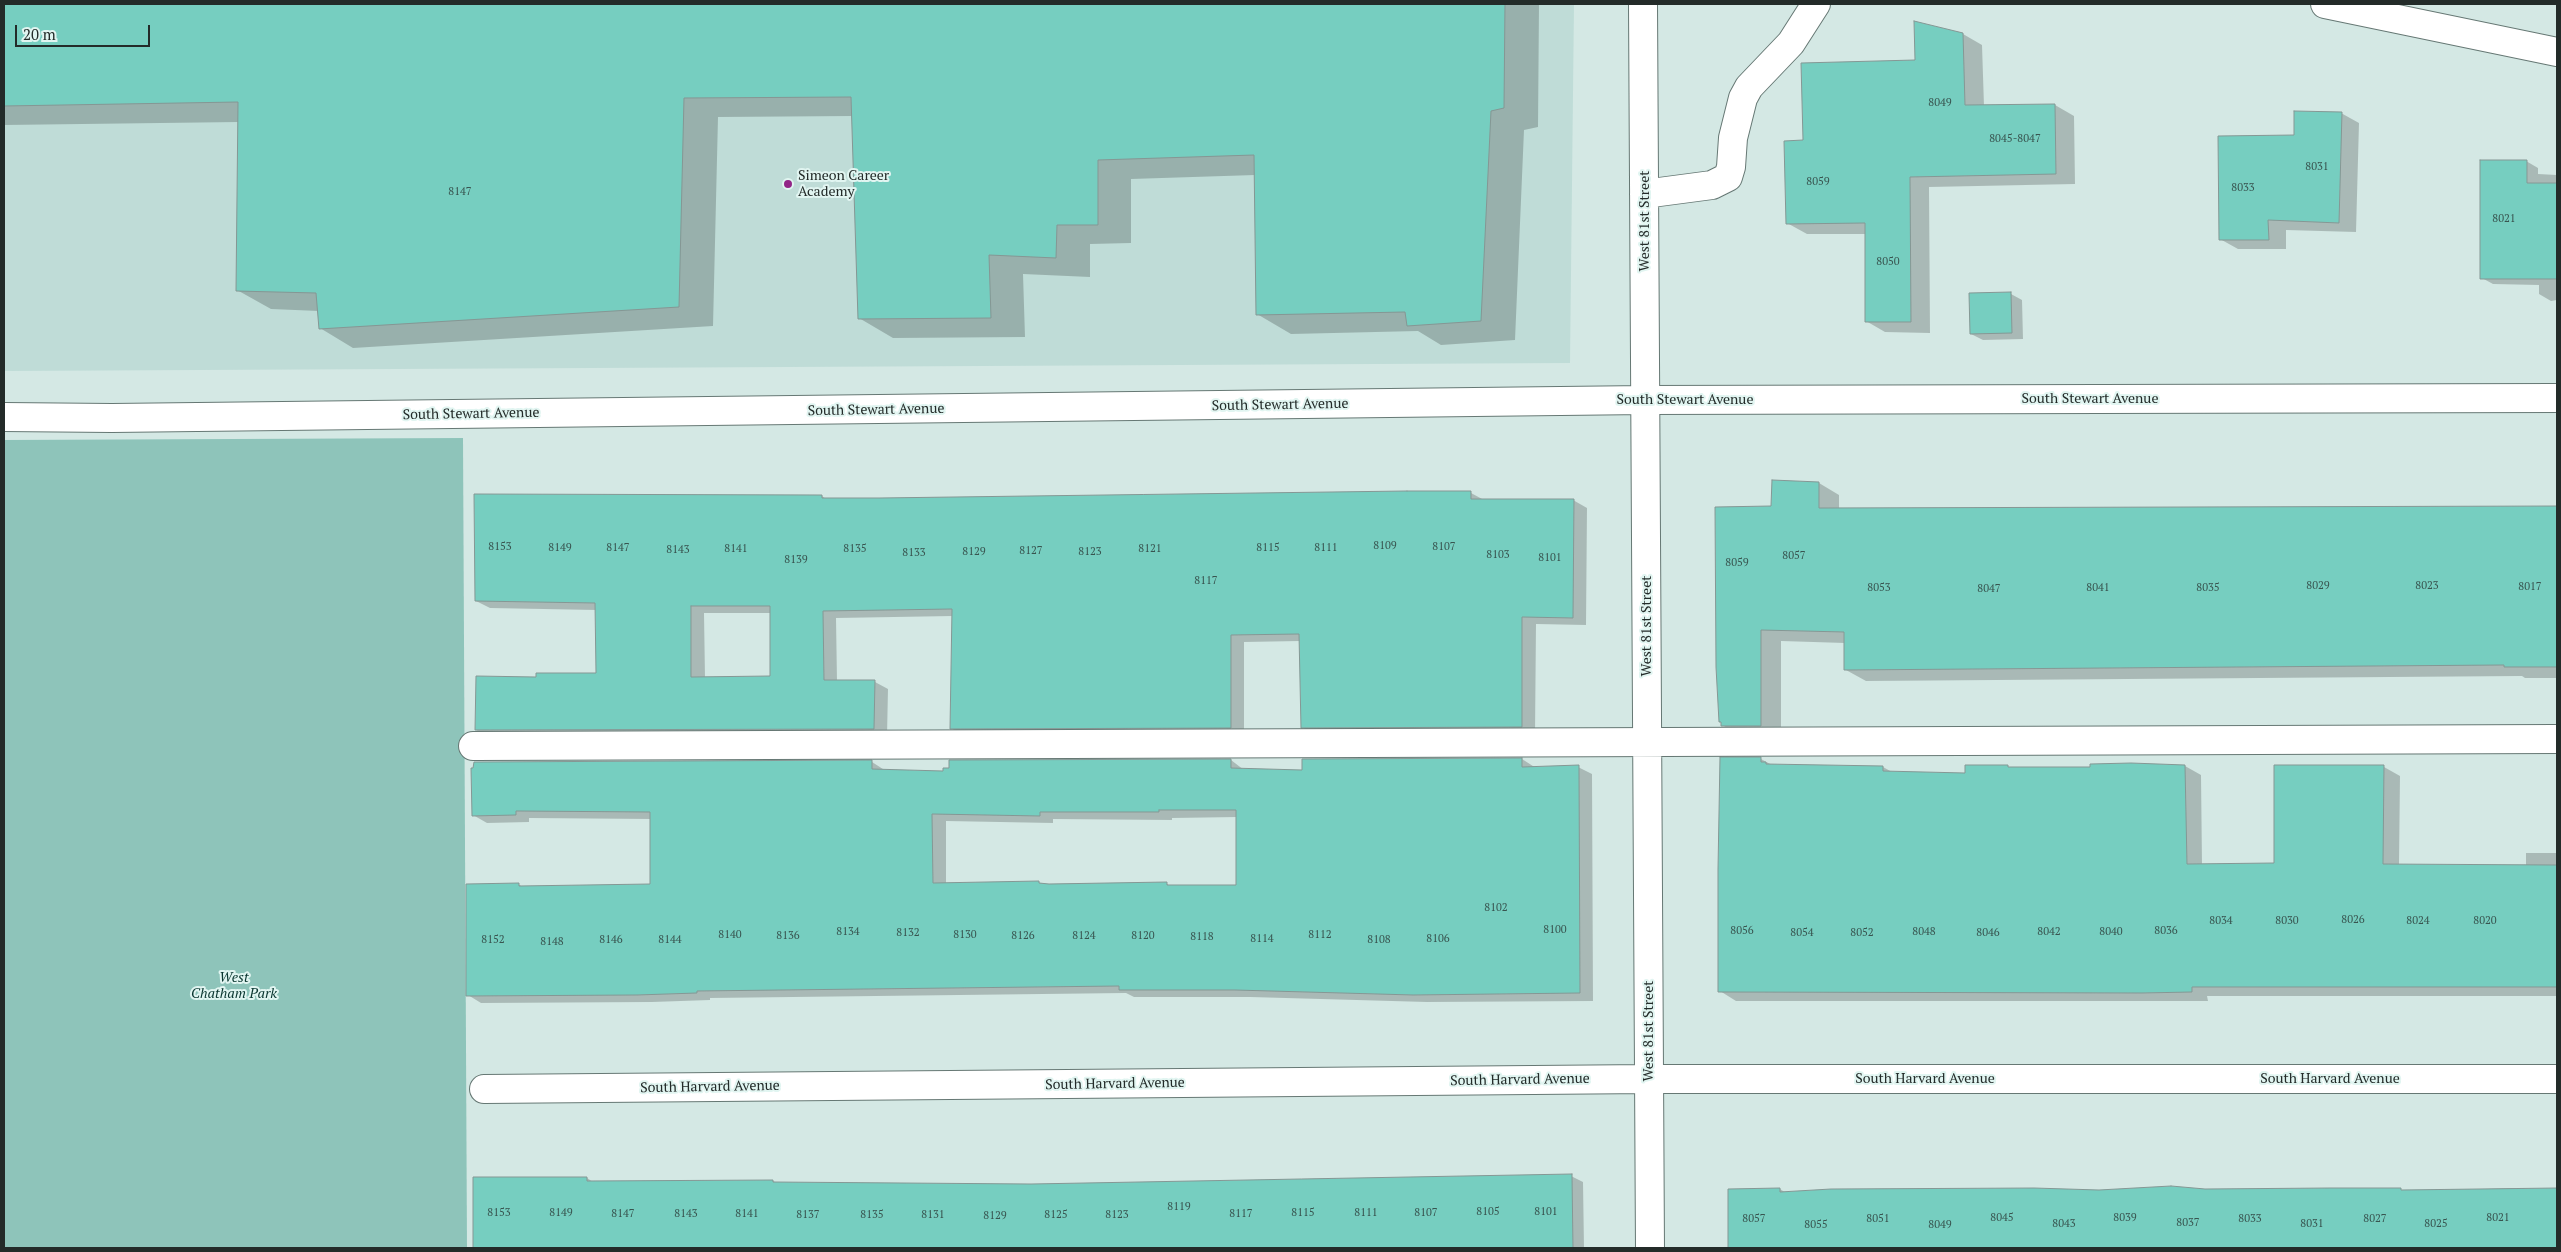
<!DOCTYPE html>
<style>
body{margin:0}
#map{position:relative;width:2561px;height:1252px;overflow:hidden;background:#d4e8e4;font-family:"PT Serif",serif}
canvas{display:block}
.frame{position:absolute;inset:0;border:5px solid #232b29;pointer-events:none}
.scale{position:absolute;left:15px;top:25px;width:135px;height:22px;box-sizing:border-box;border:2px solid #232b29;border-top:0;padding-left:6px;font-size:15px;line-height:18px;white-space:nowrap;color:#232b29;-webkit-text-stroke:4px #e1f5f1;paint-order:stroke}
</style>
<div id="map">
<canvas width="2561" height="1252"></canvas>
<div class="frame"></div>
<div class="scale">20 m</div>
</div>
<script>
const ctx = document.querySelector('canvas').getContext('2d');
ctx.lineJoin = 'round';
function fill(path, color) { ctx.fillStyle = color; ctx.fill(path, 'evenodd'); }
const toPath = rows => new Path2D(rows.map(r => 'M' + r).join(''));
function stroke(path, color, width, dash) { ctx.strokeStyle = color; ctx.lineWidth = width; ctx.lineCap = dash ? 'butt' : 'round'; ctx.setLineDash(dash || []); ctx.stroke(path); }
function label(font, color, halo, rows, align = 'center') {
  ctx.font = font + ' "PT Serif",serif'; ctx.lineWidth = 4; ctx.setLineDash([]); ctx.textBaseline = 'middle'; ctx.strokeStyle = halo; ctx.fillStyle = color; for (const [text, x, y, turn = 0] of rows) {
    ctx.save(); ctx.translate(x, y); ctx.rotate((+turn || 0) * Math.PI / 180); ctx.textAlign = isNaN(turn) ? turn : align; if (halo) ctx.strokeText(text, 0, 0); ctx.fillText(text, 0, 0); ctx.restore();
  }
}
fill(toPath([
 [4,4,1574,4,1570,363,4,371]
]), '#bfdcd7');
fill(toPath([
 [463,438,467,1248,4,1248,4,440]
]), '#8ec4ba');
fill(toPath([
 [4,4,1539,4,1538,127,1524,130,1515,340,1441,345,1418,331,1291,334,1257,314,1255,175,1131,179,1131,243,1090,244,1090,277,1023,274,1025,337,893,338,859,318,853,116,718,117,713,326,353,348,320,328,319,311,271,309,237,290,239,122,4,125],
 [1963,34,1982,45,1984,106,2055,105,2074,116,2075,184,1929,187,1930,333,1885,332,1866,321,1866,234,1807,234,1787,223,1804,142,1916,61],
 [2341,113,2359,123,2356,232,2286,230,2286,249,2238,249,2220,239,2295,136],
 [2526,161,2538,168,2538,174,2557,175,2557,300,2551,301,2539,294,2539,285,2493,284,2482,278],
 [2011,294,2022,300,2023,339,1983,340,1971,334],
 [1819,483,1839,495,1839,509,2557,507,2557,678,2525,678,2522,676,1866,681,1846,670,1845,643,1781,641,1781,737,1743,737,1722,725,1773,507],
 [1407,492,1471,493,1484,500,1573,500,1587,508,1586,625,1536,624,1535,734,1316,735,1302,727,1300,641,1244,642,1244,735,964,736,951,728,953,616,836,618,837,681,875,682,888,689,887,736,489,737,476,730,537,678,597,674,596,610,490,608,476,601,822,496,826,499],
 [704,613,771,613,772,677,705,678],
 [1522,759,1536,768,1578,767,1592,774,1593,1001,1427,1002,1250,997,1134,997,1126,993,710,998,710,1000,652,1002,481,1003,468,995,518,884,523,887,652,885,651,819,529,818,529,822,487,823,473,815,475,763,872,762,886,771,944,772,1231,760,1244,770,1304,771],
 [1238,817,1237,886,1170,886,1166,883,1043,884,1038,882,946,884,946,821,1053,823,1053,819,1172,820,1172,818],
 [1761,759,1772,765,1883,767,1892,772,1966,775,2007,766,2012,769,2185,766,2201,775,2202,865,2275,864,2275,766,2384,767,2400,776,2399,865,2526,866,2526,853,2557,853,2557,996,2207,996,2208,1001,1736,1001,1720,991],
 [1571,1176,1583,1182,1584,1248,475,1248,474,1178,587,1178,593,1182,773,1181,777,1183,1031,1185],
 [2524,1188,2528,1191,2551,1189,2557,1193,2557,1248,1729,1248,1729,1190,1780,1189,1786,1193,2401,1190,2404,1191]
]), '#0003');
const building = toPath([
 [4,4,1505,4,1504,108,1491,111,1481,321,1407,326,1405,312,1256,315,1254,155,1098,160,1098,225,1057,225,1056,258,989,255,991,318,858,319,851,97,684,98,679,307,319,329,316,293,236,291,238,102,4,106,4,4],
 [1914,21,1963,33,1965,105,2055,104,2056,174,1910,177,1911,322,1865,322,1865,223,1786,224,1784,141,1803,140,1801,63,1915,60,1914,21],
 [2294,111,2342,112,2339,223,2268,220,2269,240,2219,240,2218,136,2294,135,2294,111],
 [2480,160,2527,160,2527,183,2557,183,2557,279,2480,279,2480,160],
 [2011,292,2012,333,1970,334,1969,293,2011,292],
 [1772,480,1819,482,1819,508,2557,506,2557,667,2504,667,2504,665,1844,670,1844,632,1761,630,1761,726,1721,726,1721,722,1719,722,1716,667,1715,507,1771,506,1772,480],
 [1407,491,1471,491,1471,499,1574,499,1573,618,1522,617,1522,727,1301,728,1299,634,1231,635,1231,728,950,729,952,609,823,611,824,680,875,680,874,729,475,730,476,676,536,677,536,673,596,673,595,603,475,601,474,494,822,495,822,498,879,498,1407,491],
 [691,606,770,606,770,676,691,677,691,606],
 [1720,757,1761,757,1761,762,1766,762,1766,764,1883,766,1883,771,1965,773,1965,765,2008,765,2008,767,2090,767,2090,764,2131,763,2185,765,2187,864,2274,863,2274,765,2384,765,2383,864,2557,865,2557,987,2192,987,2192,992,2142,993,1718,992,1718,869,1720,757],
 [1522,758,1522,767,1579,765,1580,993,1413,995,1235,990,1119,990,1119,986,697,991,697,993,637,995,466,996,466,884,519,883,519,886,650,884,650,812,516,811,516,815,472,816,471,768,473,768,474,762,872,760,872,769,943,771,943,768,949,768,949,760,1231,759,1231,768,1302,770,1302,759,1522,758],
 [1159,810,1236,810,1236,885,1167,885,1167,882,1049,884,1039,883,1039,881,933,883,932,814,1040,816,1040,812,1159,812,1159,810],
 [1572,1174,1573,1248,473,1248,473,1177,587,1177,587,1181,773,1180,773,1182,1031,1184,1572,1174],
 [2171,1186,2205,1189,2329,1188,2401,1188,2401,1190,2557,1188,2557,1248,1728,1248,1728,1189,1780,1188,1780,1192,1831,1189,2034,1188,2099,1190,2171,1186]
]);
fill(building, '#76cec0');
stroke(building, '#859794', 1);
const minor = toPath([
 [1643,4,1650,1248],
 [2325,4,2557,52],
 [1644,194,1712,185,1728,177,1731,167,1733,138,1743,98,1749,87,1791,43,1816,4],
 [4,417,112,418,1645,400,2557,398],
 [473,746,2557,739],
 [484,1089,1649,1079,2557,1079]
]);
stroke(minor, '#667874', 30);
stroke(minor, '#fff', 28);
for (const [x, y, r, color] of [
 [788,184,5,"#922587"]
]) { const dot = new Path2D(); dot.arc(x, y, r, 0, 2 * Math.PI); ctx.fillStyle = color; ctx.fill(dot); stroke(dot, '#e1f5f1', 2); }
label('11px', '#38544f', null, [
 ["8049",1940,103],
 ["8045-8047",2015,139],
 ["8031",2317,167],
 ["8059",1818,182],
 ["8033",2243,188],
 ["8147",460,192],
 ["8021",2504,219],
 ["8050",1888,262],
 ["8109",1385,546],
 ["8153",500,547],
 ["8107",1444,547],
 ["8149",560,548],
 ["8147",618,548],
 ["8115",1268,548],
 ["8111",1326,548],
 ["8141",736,549],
 ["8135",855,549],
 ["8121",1150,549],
 ["8143",678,550],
 ["8127",1031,551],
 ["8129",974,552],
 ["8123",1090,552],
 ["8133",914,553],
 ["8103",1498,555],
 ["8057",1794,556],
 ["8101",1550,558],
 ["8139",796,560],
 ["8059",1737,563],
 ["8117",1206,581],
 ["8029",2318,586],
 ["8023",2427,586],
 ["8017",2530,587],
 ["8053",1879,588],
 ["8041",2098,588],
 ["8035",2208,588],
 ["8047",1989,589],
 ["8102",1496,908],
 ["8026",2353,920],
 ["8034",2221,921],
 ["8030",2287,921],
 ["8024",2418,921],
 ["8020",2485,921],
 ["8100",1555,930],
 ["8056",1742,931],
 ["8036",2166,931],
 ["8134",848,932],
 ["8048",1924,932],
 ["8042",2049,932],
 ["8040",2111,932],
 ["8132",908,933],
 ["8054",1802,933],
 ["8052",1862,933],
 ["8046",1988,933],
 ["8140",730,935],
 ["8130",965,935],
 ["8112",1320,935],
 ["8136",788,936],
 ["8126",1023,936],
 ["8124",1084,936],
 ["8120",1143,936],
 ["8118",1202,937],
 ["8114",1262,939],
 ["8106",1438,939],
 ["8152",493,940],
 ["8146",611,940],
 ["8144",670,940],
 ["8108",1379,940],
 ["8148",552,942],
 ["8119",1179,1207],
 ["8105",1488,1212],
 ["8101",1546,1212],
 ["8153",499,1213],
 ["8149",561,1213],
 ["8115",1303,1213],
 ["8111",1366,1213],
 ["8107",1426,1213],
 ["8147",623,1214],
 ["8143",686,1214],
 ["8141",747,1214],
 ["8117",1241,1214],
 ["8137",808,1215],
 ["8135",872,1215],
 ["8131",933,1215],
 ["8125",1056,1215],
 ["8123",1117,1215],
 ["8129",995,1216],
 ["8045",2002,1218],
 ["8039",2125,1218],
 ["8021",2498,1218],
 ["8057",1754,1219],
 ["8051",1878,1219],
 ["8033",2250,1219],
 ["8027",2375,1219],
 ["8037",2188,1223],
 ["8043",2064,1224],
 ["8031",2312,1224],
 ["8025",2436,1224],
 ["8055",1816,1225],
 ["8049",1940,1225]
]);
label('14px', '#232b29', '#e1f5f1', [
 ["Simeon Career",798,176],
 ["Academy",798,192]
], 'left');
label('14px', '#232b29', '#e1f5f1', [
 ["West 81st Street",1645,221,-90],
 ["South Stewart Avenue",2090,399],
 ["South Stewart Avenue",1685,400],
 ["South Stewart Avenue",1280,405,-1],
 ["South Stewart Avenue",876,410,-1],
 ["South Stewart Avenue",471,414,-1],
 ["West 81st Street",1647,626,-90],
 ["West 81st Street",1649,1031,-90],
 ["South Harvard Avenue",1925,1079],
 ["South Harvard Avenue",2330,1079],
 ["South Harvard Avenue",1520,1080,-1],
 ["South Harvard Avenue",1115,1084,-1],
 ["South Harvard Avenue",710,1087,-1]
]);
label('italic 14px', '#09352f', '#e1f5f1', [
 ["West",234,978],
 ["Chatham Park",234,994]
]);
</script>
